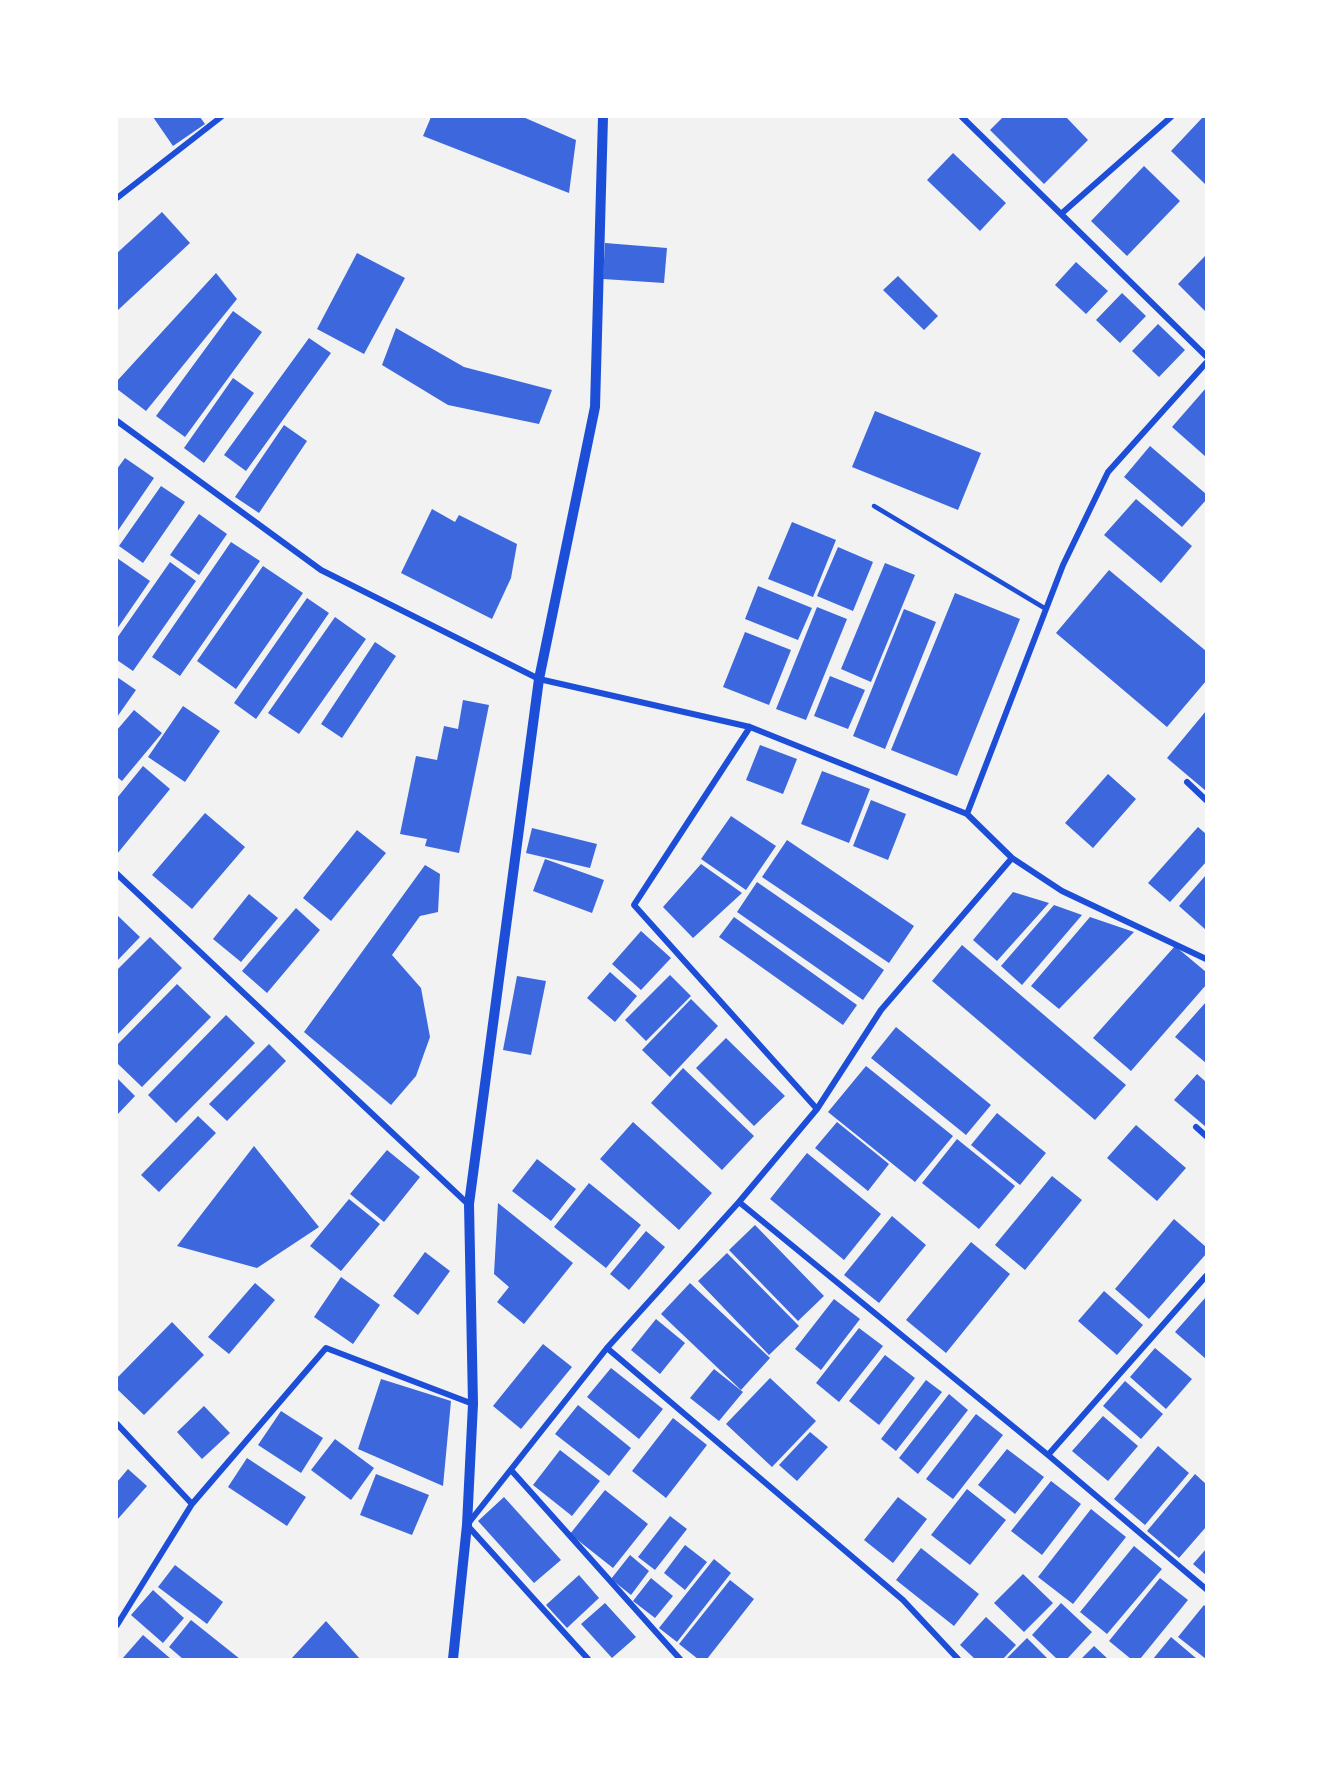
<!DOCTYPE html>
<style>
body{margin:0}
#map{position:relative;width:1323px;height:1776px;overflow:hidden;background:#f2f2f2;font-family:Cabin,sans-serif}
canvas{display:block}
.frame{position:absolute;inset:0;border:118px solid #fff;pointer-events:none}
</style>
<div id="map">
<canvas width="1323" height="1776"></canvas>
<div class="frame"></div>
</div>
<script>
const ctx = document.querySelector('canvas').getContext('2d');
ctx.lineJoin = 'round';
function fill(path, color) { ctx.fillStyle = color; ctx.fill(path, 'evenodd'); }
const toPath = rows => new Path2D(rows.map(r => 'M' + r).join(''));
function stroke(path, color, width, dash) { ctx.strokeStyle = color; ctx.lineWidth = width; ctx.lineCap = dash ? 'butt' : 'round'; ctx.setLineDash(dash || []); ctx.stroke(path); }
fill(toPath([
 [153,117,200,117,205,124,173,146],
 [431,117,523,117,576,140,569,193,423,136],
 [1003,117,1066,117,1088,140,1044,184,990,130],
 [1203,117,1206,117,1206,185,1171,151],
 [953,153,1006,203,980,231,927,180],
 [1144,166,1180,201,1127,256,1091,221],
 [162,212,190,243,117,311,117,253],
 [605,243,667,248,664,283,603,279],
 [357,253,405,278,364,354,317,329],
 [1206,255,1206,312,1178,284],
 [1076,262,1108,291,1086,314,1055,285],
 [216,273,237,299,146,411,117,389,117,381],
 [898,276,938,316,924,330,883,290],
 [1122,293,1146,316,1120,343,1096,320],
 [233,311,262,332,185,437,156,416],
 [1158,324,1185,350,1159,377,1132,351],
 [396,328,464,367,552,390,539,424,448,405,382,365],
 [309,338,331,353,246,471,224,455],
 [233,378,254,393,204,463,184,448],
 [1206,388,1206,457,1172,427],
 [875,411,981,453,958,510,852,467],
 [284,425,307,441,259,513,235,497],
 [1150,446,1206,494,1206,500,1182,527,1124,477],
 [125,458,154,478,117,532,117,469],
 [161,486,185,502,143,563,119,546],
 [1136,499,1192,546,1161,583,1104,535],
 [432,509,455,522,459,515,517,544,511,578,492,619,401,573],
 [199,514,227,534,199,575,170,555],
 [792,522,836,540,813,597,768,579],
 [231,542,260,561,180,676,152,657],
 [838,547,873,562,853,611,817,596],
 [117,558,150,581,117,629],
 [170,562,196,581,133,671,117,660,117,638],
 [885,563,915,575,871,682,841,669],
 [263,566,303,593,236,689,197,661],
 [1109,570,1206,651,1206,681,1167,727,1056,633],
 [758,586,812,608,798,640,745,619],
 [955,593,1020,619,957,776,891,750],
 [307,598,329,613,256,719,234,703],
 [817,607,847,619,806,720,776,709],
 [904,609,936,622,885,749,853,736],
 [335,617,366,639,299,734,268,713],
 [745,632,791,650,769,705,723,687],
 [375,642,396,656,342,738,321,724],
 [830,676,865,690,848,729,814,716],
 [117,677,136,690,117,717],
 [463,700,489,705,459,853,425,846,427,839,400,834,416,756,437,760,444,726,458,729],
 [183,706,220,731,185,782,148,757],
 [134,710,162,733,122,781,117,777,117,730],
 [1206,711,1206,791,1167,758],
 [760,745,797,759,783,794,746,780],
 [143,766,170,789,117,854,117,798],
 [822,771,870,789,849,843,801,824],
 [1108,774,1136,799,1093,848,1065,823],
 [871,800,906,814,888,860,853,846],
 [205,813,245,847,192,909,152,875],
 [731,816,776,846,746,890,701,859],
 [1198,827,1206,834,1206,862,1170,902,1148,883],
 [532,828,597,844,590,868,526,853],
 [357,830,386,853,331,921,303,898],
 [787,840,914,926,889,963,762,877],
 [545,859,604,880,592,913,533,891],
 [701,864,742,893,693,938,663,907],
 [425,865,440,874,438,912,420,916,392,955,421,988,430,1037,416,1076,391,1105,304,1032],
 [1206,875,1206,930,1179,906],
 [757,882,884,970,863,1000,737,912],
 [1013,892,1049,903,997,961,973,940],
 [249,894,278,918,241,962,213,939],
 [1054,905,1082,915,1022,985,1001,966],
 [296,908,320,930,267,993,242,971],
 [117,915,140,937,117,961],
 [734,917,857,1005,843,1025,719,937],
 [1090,917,1134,932,1059,1009,1031,986],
 [641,931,671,958,641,990,612,964],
 [150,937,182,968,117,1035,117,970],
 [962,945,1126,1085,1095,1120,932,981],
 [1175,946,1206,972,1206,985,1131,1071,1093,1038],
 [610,972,637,996,615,1022,587,998],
 [670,975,691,996,646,1041,625,1020],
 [517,976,546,981,531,1055,503,1050],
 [177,984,211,1017,142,1087,117,1063,117,1045],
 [691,999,718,1026,670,1077,642,1050],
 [1206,1002,1206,1063,1175,1037],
 [226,1015,255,1043,176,1123,148,1095],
 [896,1027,991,1105,966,1135,871,1058],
 [726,1038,785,1096,754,1126,696,1068],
 [269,1044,286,1061,227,1121,209,1104],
 [866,1066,953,1136,915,1182,828,1112],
 [683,1068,754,1136,722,1170,651,1103],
 [1197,1074,1206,1082,1206,1127,1174,1100],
 [117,1078,135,1096,117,1115],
 [997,1113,1046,1153,1020,1185,971,1145],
 [198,1116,216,1133,159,1192,141,1175],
 [633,1122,712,1193,679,1230,600,1159],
 [837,1122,889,1164,868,1191,815,1148],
 [1136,1125,1186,1168,1157,1201,1107,1158],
 [957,1139,1015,1186,979,1229,922,1183],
 [254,1146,319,1227,257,1268,177,1246],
 [387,1150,420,1177,384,1222,350,1194],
 [807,1153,881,1214,844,1260,770,1199],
 [537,1159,576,1189,551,1221,512,1191],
 [1052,1176,1082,1200,1025,1270,995,1245],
 [589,1183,641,1225,606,1268,554,1227],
 [349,1199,380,1224,341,1271,310,1246],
 [498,1203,573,1263,524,1324,497,1302,509,1287,494,1274],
 [892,1216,926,1245,879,1303,844,1275],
 [1174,1219,1206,1247,1206,1254,1149,1319,1115,1289],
 [755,1225,824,1296,798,1321,729,1250],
 [646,1231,665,1247,629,1290,610,1274],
 [971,1242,1010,1274,946,1353,906,1320],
 [425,1252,450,1271,418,1315,393,1296],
 [727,1253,799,1326,769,1355,698,1281],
 [341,1277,380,1305,353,1344,314,1317],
 [255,1283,275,1300,229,1354,208,1337],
 [690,1283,770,1358,741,1390,661,1314],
 [1104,1291,1143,1325,1117,1355,1078,1321],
 [1206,1297,1206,1359,1175,1332],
 [834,1299,860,1319,821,1370,795,1349],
 [656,1319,685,1343,660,1374,631,1350],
 [172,1322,204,1355,144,1415,117,1389,117,1378],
 [859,1328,883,1346,839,1402,816,1383],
 [543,1344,572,1367,521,1429,493,1406],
 [1155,1348,1192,1379,1166,1409,1130,1377],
 [885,1355,915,1378,879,1425,849,1401],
 [611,1368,663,1409,639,1439,587,1397],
 [714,1369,743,1392,719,1421,690,1398],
 [770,1378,816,1421,772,1467,726,1424],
 [381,1379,451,1401,443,1486,358,1449],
 [926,1380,942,1392,896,1451,881,1439],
 [1125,1381,1163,1414,1141,1439,1103,1406],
 [949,1394,968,1410,918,1474,899,1458],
 [578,1405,631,1448,609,1476,555,1434],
 [204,1406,230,1433,202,1459,177,1432],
 [281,1411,323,1438,301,1473,258,1445],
 [976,1414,1003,1435,953,1499,926,1479],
 [1103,1416,1138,1446,1108,1481,1072,1451],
 [673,1418,707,1445,666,1498,632,1471],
 [810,1432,828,1447,797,1481,779,1465],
 [335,1439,374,1468,351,1500,311,1470],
 [1158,1446,1189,1473,1145,1525,1114,1499],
 [1007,1449,1044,1477,1015,1514,978,1485],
 [560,1450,600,1481,572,1516,533,1485],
 [247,1458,306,1497,287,1526,228,1487],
 [128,1469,147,1486,117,1520,117,1482],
 [376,1474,429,1495,412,1535,360,1515],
 [1195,1474,1206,1484,1206,1527,1179,1558,1147,1531],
 [1051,1481,1081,1504,1042,1555,1011,1531],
 [967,1489,1006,1520,970,1565,931,1535],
 [605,1490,648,1524,613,1568,570,1534],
 [504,1497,561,1560,534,1583,478,1521],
 [898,1497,927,1519,893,1563,864,1540],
 [1091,1509,1126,1537,1073,1604,1038,1577],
 [670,1516,687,1529,655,1570,638,1557],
 [685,1545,707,1562,685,1590,664,1573],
 [1134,1546,1162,1569,1107,1634,1080,1612],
 [921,1548,979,1594,954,1626,896,1580],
 [1206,1549,1206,1575,1193,1564],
 [630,1555,649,1571,631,1595,611,1579],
 [714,1559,731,1573,677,1642,659,1628],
 [175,1565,223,1602,207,1624,158,1587],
 [1023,1574,1053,1603,1024,1632,994,1603],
 [579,1575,599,1598,567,1628,546,1605],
 [651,1578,673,1596,655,1618,633,1601],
 [1160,1578,1188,1600,1140,1659,1131,1659,1109,1641],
 [730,1580,754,1599,707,1659,698,1659,679,1644],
 [153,1590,184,1618,163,1643,131,1615],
 [605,1603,636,1637,612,1658,581,1624],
 [1061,1603,1092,1632,1067,1659,1057,1659,1032,1635],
 [1204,1605,1206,1607,1206,1659,1178,1637],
 [986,1617,1016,1645,1003,1659,975,1659,960,1645],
 [191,1620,240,1659,183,1659,169,1647],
 [326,1621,360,1659,291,1659],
 [143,1635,171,1659,122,1659],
 [1171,1637,1197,1659,1153,1659],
 [1027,1638,1048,1659,1006,1659],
 [1094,1646,1108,1659,1081,1659]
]), '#3d67dc');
stroke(toPath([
 [874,506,1046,609]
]), '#1d4ed8', 4.5);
stroke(toPath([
 [962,117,1206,356],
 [117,198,221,117],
 [1061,214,1171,117],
 [117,421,321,570,539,679,750,727,967,814,1012,858,1062,891,1206,959],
 [750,727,634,905,817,1109],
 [1187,782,1206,800],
 [967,814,1063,565,1108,472,1206,363],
 [117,874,468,1204],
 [1196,1127,1206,1136],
 [739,1202,1048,1455,1206,1589],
 [607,1348,903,1600,958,1659],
 [117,1424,192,1504],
 [1048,1455,1206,1276],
 [511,1470,680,1659],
 [117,1625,192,1504,326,1348,473,1404],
 [588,1659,467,1525,607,1348,739,1202,817,1109,881,1010,1012,858]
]), '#1d4ed8', 6);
stroke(toPath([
 [453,1659,467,1525,473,1404,469,1204,539,679,595,407,603,117]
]), '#1d4ed8', 10);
</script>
